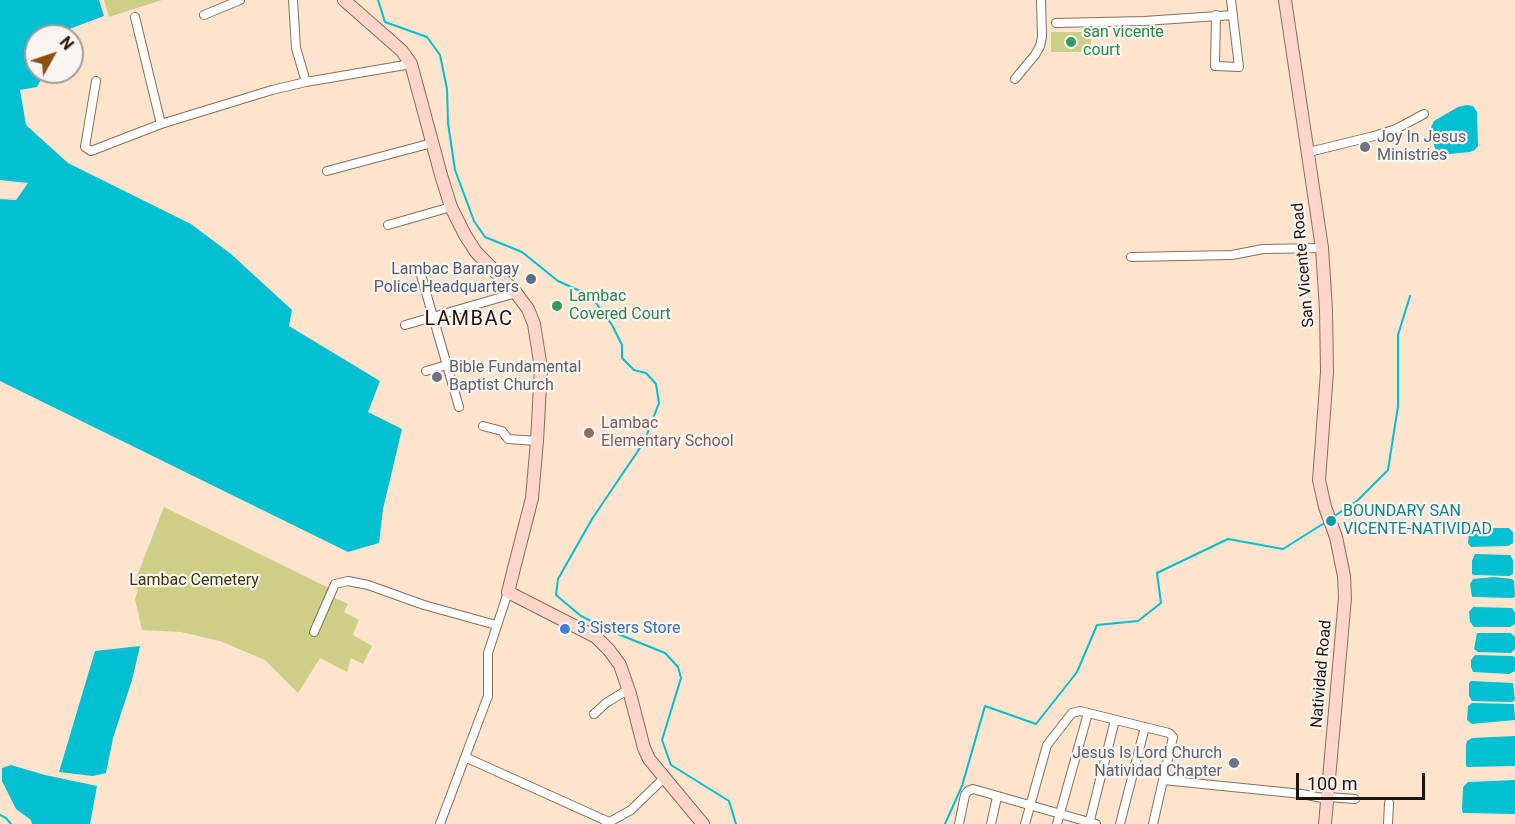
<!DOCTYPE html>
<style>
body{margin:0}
#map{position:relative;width:1515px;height:824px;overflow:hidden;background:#ffe4cd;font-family:Roboto,sans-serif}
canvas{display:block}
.north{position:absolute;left:24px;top:24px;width:60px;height:60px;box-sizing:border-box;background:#fbf5f1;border:2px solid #a39b96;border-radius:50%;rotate:50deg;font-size:16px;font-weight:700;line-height:24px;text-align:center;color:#1e150d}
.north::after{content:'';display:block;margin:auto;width:21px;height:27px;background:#8d5012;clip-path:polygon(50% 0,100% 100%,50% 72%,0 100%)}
.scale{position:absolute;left:1296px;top:773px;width:129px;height:27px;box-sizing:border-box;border:3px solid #1e150d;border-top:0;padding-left:8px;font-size:18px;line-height:21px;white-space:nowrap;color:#1e150d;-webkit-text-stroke:4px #fbf5f1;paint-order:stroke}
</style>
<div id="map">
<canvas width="1515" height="824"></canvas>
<div class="north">N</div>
<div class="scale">100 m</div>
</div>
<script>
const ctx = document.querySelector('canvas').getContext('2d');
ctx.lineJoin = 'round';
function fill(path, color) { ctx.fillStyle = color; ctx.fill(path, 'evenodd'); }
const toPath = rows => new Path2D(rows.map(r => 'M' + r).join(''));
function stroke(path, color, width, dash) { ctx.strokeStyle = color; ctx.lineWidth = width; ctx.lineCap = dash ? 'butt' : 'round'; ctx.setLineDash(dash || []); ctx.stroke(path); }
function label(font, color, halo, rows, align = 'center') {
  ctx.font = font + ' Roboto,sans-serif'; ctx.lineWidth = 4.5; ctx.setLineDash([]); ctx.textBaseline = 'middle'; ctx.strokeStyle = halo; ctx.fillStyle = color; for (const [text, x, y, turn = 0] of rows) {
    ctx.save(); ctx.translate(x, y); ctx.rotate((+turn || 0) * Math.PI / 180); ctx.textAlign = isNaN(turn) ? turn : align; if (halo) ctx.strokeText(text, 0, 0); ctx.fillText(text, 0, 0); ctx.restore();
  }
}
fill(toPath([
 [104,0,162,0,109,17],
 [1051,32,1091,32,1091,52,1051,52],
 [164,507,333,590,333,597,348,604,344,612,359,620,353,635,372,646,363,664,351,658,347,672,320,658,298,693,265,660,220,641,181,632,142,630,135,599,138,590,133,586]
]), '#cccf85');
fill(toPath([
 [0,0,99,0,104,16,64,31,62,36,36,36,36,72,45,72,37,87,20,90,26,125,68,163,191,224,231,254,292,310,289,326,380,381,368,412,402,429,383,509,379,543,348,552,0,381,0,199,16,200,28,183,0,180],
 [1467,105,1473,106,1477,112,1478,146,1475,150,1470,152,1441,155,1436,152,1434,145,1431,127,1434,121,1458,107],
 [1473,528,1509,528,1513,532,1513,543,1508,546,1471,547,1468,543,1469,533],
 [1475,554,1510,555,1513,560,1513,574,1509,576,1474,575,1472,574,1472,561],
 [1494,577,1512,579,1514,581,1515,596,1513,598,1472,597,1470,584,1473,579],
 [1473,607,1512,608,1515,613,1515,624,1510,627,1474,627,1470,622,1469,612],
 [1477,633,1511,633,1515,637,1515,649,1511,653,1478,652,1474,649],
 [140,646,132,680,113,738,106,773,93,776,59,772,95,651],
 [1475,655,1513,656,1515,658,1515,671,1509,674,1473,672,1471,667,1471,660],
 [1471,681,1513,683,1515,700,1512,702,1472,701,1469,696,1469,683],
 [1472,703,1514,704,1515,720,1472,724,1467,720,1468,706],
 [1515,736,1515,766,1468,767,1466,766,1466,745,1467,741,1472,738],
 [11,765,45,775,97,786,90,824,32,824,31,820,16,809,2,781,2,768],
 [1515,780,1515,814,1463,813,1462,810,1463,787,1468,782]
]), '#02bfd2');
stroke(toPath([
 [378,0,385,22,427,37,440,55,447,89,448,123,455,170,474,221,485,237,522,252,558,281,591,296,612,325,622,345,622,358,634,370,646,373,656,384,659,403,644,442,592,519,558,579,556,595,581,616,613,632,665,653,678,667,681,678,662,740,671,765,729,801,736,824],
 [1333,517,1357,501,1388,470,1398,406,1398,335,1410,296],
 [0,815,6,818,11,824],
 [945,824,962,786,985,706,1036,724,1077,672,1097,625,1138,621,1161,603,1157,573,1228,539,1283,549,1326,522]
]), '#02bfd2', 2);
const street = toPath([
 [293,0,296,48,306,82],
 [204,15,240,0],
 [1216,15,1215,66,1239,67,1231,0],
 [135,17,161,124],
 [1056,23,1144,21,1233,15],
 [1015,79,1035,55,1040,46,1042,37,1041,0],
 [96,81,85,147,91,151,161,124,272,90,306,82,411,64],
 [1309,152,1374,136,1396,129,1424,114],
 [327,171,432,143],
 [388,225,451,207],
 [1131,257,1232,255,1263,249,1322,248],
 [421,275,459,407],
 [405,325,516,293],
 [426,371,447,365],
 [483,426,502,431,508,439,537,441],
 [314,632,335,584,348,581,368,585,424,605,496,625],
 [594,714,606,703,629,689],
 [467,758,609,822],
 [1163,780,1302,794,1327,799],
 [1327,797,1355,799],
 [440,824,488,696,488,653,508,592],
 [606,824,631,810,664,778],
 [959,824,965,795,968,791,973,789,1096,824],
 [991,824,997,797],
 [1025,824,1047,745,1072,713,1080,711,1169,733,1173,737,1153,824],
 [1057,824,1088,713],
 [1089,824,1115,720],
 [1120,824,1145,727],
 [1388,824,1389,803]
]);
const secondary = toPath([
 [344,0,402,51,411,64,441,175,451,207,465,235,476,252,516,293,528,309,534,324,541,368,537,441,532,498,508,592,596,637,609,650,620,665,630,694,644,748,649,759,703,824],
 [1285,0,1322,248,1326,309,1327,372,1319,480,1325,507,1336,537,1344,576,1345,598,1325,824]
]);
stroke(street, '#866e5a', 10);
stroke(secondary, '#866e5a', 14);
stroke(street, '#fff', 8);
stroke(secondary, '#fdd6c9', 12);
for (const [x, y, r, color] of [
 [1071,42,6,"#2e9e5b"],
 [1365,147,6,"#6b7280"],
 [531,279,6,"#5c6f8a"],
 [557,306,6,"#2e9e5b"],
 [437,377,6,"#6b7280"],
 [589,433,6,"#8d6e63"],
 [1331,521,6,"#0f9aa8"],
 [565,629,6,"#3f7fe0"],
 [1234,763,6,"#6b7280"]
]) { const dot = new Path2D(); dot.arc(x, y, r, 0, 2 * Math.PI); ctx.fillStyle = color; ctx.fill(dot); stroke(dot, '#fbf5f1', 2); }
label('16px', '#27864d', '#fbf5f1', [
 ["san vicente",1083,33],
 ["court",1083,51],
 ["Lambac",569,297],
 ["Covered Court",569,315]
], 'left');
label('16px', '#5b616d', '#fbf5f1', [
 ["Joy In Jesus",1377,138],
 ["Ministries",1377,156],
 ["Bible Fundamental",449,368],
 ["Baptist Church",449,386],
 ["Jesus Is Lord Church",1222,754,"right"],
 ["Natividad Chapter",1222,772,"right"]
], 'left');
label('16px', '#1e150d', '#fbf5f1', [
 ["San Vicente Road",1304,265,-95],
 ["Natividad Road",1322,674,-85]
]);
label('16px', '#4e5e75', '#fbf5f1', [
 ["Lambac Barangay",519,270],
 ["Police Headquarters",519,288]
], 'right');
label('16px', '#785e54', '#fbf5f1', [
 ["Lambac",601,424],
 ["Elementary School",601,442]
], 'left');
label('16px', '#0d838f', '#fbf5f1', [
 ["BOUNDARY SAN",1343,512],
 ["VICENTE-NATIVIDAD",1343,530]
], 'left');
label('16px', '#37370b', '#fbf5f1', [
 ["Lambac Cemetery",194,581]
]);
label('16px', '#366cbe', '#fbf5f1', [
 ["3 Sisters Store",577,629]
], 'left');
ctx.letterSpacing = '1.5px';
label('20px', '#1e150d', '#fbf5f1', [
 ["LAMBAC",469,320]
]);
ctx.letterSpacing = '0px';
</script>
